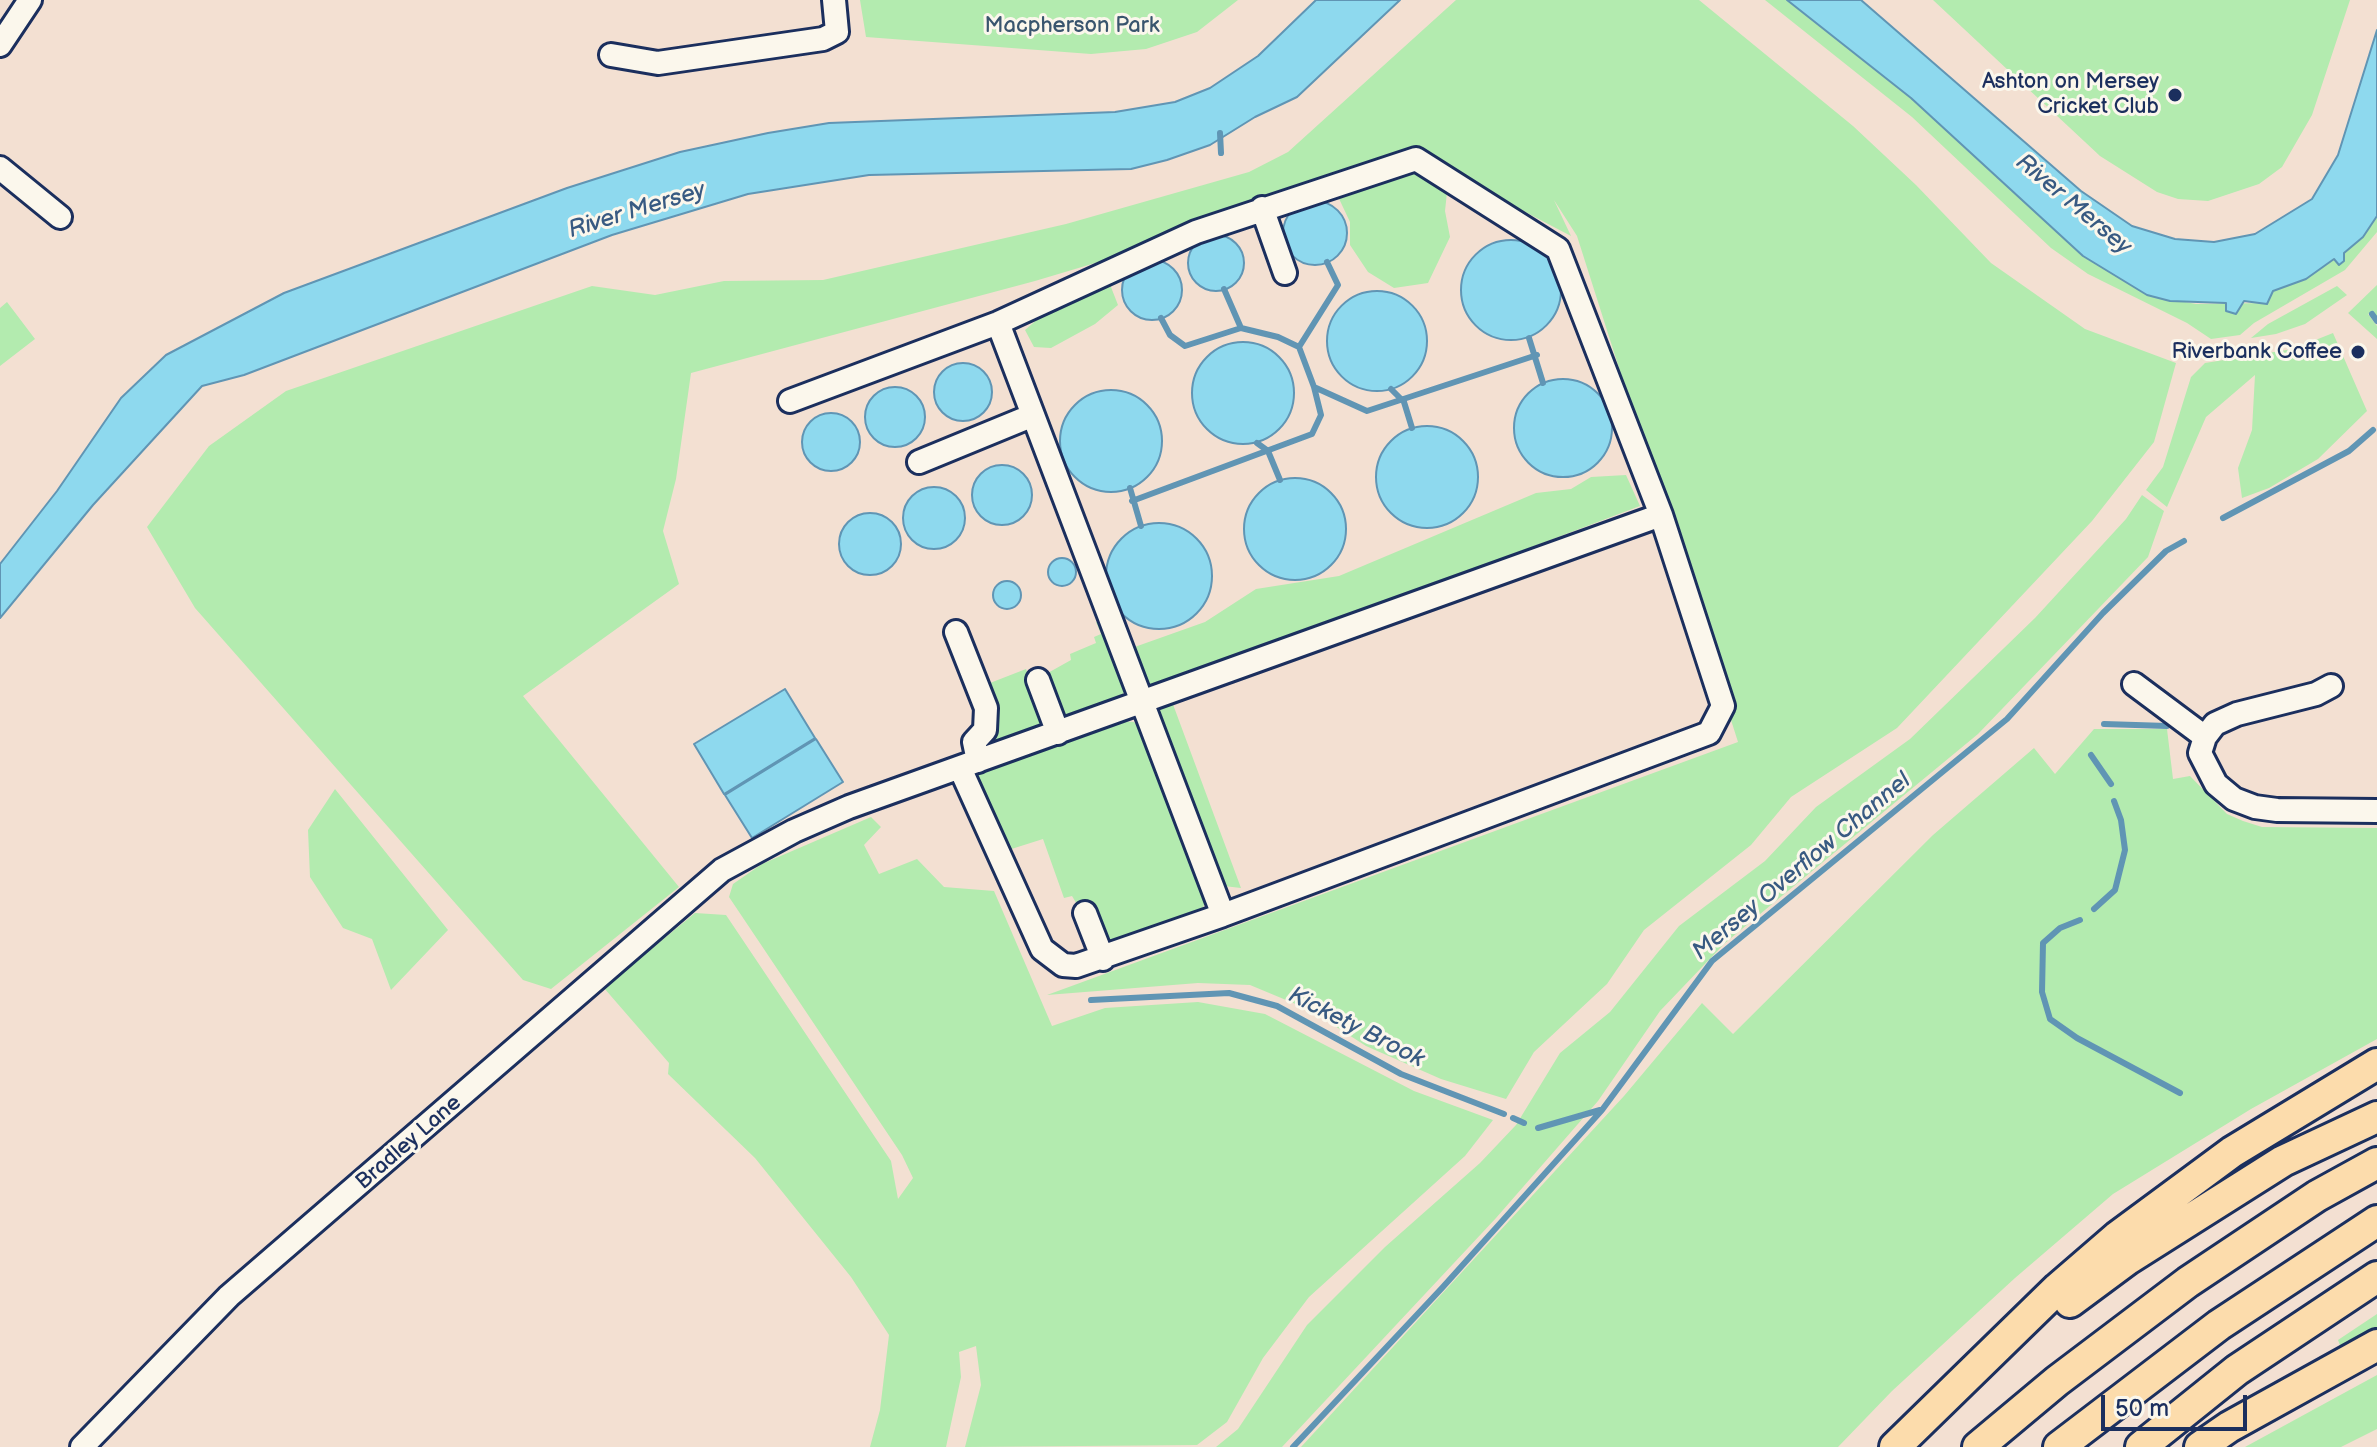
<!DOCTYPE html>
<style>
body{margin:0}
#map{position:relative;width:2377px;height:1447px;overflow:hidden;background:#f3e0d2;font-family:"Balsamiq Sans",sans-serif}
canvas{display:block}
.scale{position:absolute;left:2101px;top:1395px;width:146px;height:36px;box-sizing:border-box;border:4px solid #1b2f5e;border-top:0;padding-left:10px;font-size:24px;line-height:28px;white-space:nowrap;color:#1b2f5e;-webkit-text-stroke:6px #fbf7ec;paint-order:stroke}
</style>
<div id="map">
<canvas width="2377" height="1447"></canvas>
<div class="scale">50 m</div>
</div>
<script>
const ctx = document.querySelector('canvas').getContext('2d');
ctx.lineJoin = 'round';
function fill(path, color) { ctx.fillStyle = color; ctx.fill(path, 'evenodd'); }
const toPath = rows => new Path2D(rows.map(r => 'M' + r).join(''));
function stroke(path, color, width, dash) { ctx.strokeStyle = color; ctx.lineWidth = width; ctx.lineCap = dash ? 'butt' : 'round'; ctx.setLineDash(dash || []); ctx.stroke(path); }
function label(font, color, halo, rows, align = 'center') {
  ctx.font = font + ' "Balsamiq Sans",sans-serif'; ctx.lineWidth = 6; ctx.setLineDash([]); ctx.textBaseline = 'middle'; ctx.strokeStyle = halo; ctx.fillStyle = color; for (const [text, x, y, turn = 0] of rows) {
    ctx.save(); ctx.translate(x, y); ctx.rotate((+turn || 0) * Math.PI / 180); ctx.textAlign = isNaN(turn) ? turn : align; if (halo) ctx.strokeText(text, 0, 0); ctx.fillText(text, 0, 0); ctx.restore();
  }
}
fill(toPath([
 [860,0,1238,0,1197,32,1146,49,1091,54,866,37],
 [1456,0,1699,0,1853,126,1916,185,1991,263,2085,329,2176,363,2154,442,2092,521,1897,728,1791,797,1751,845,1644,930,1607,984,1534,1052,1506,1099,1441,1079,1366,1046,1310,1010,1250,985,1198,983,1047,995,1738,742,1577,236,1554,200,1571,236,1415,154,1142,249,1035,281,691,373,676,479,663,531,679,584,523,696,679,887,551,989,523,980,195,608,147,527,209,446,286,391,592,286,655,295,724,281,823,280,1066,224,1249,172,1288,152],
 [1765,0,1787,0,1911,98,2083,256,2147,295,2196,304,2267,303,2273,291,2306,279,2335,259,2339,264,2343,261,2344,253,2363,237,2377,216,2377,232,2345,270,2254,323,2240,335,2211,339,2187,323,2088,274,2051,248,1912,117],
 [1933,0,2350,0,2312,115,2282,167,2259,184,2208,201,2178,199,2157,192,2100,156],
 [1414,163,1448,183,1445,211,1450,237,1428,283,1394,288,1368,272,1350,245,1350,222,1334,188],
 [1109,282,1118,305,1095,324,1051,348,1034,347,1025,330,1047,311],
 [2377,285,2377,318,2372,312,2368,314,2377,326,2377,339,2348,313],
 [2337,286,2347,295,2305,324,2276,334,2251,338,2268,324],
 [7,302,35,339,0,366,0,308],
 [2333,333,2367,411,2318,459,2269,488,2242,498,2238,468,2252,430,2255,375,2206,417,2167,507,2146,490,2163,467,2191,377,2205,363,2293,349],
 [1626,475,1640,506,1157,689,1141,681,1129,649,1205,622,1256,589,1339,576,1536,493,1571,489,1591,477],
 [2142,495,2164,511,2148,557,1978,734,1725,943,1660,1011,1598,1101,1496,1218,1282,1447,1216,1447,1238,1429,1307,1325,1385,1247,1480,1163,1516,1125,1560,1053,1610,1012,1679,926,1765,861,1816,807,1910,739,2035,618,2126,519],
 [1096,622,1106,624,1123,678,1124,692,1117,702,1066,719,1058,715,1046,674,1071,660,1070,654,1096,643,1094,637,1101,634],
 [1026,669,1044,716,1044,725,1039,732,998,746,991,739,990,726,997,701,990,683],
 [1171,699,1241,888,1215,885,1157,717,1163,705],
 [1118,721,1134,722,1143,732,1207,898,1199,916,1106,946,1091,903,1078,906,1072,896,1064,898,1043,839,1002,852,970,776],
 [2094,729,2167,729,2173,779,2190,776,2227,814,2243,821,2262,827,2377,828,2377,1039,2251,1109,2113,1194,2015,1278,1892,1391,1838,1447,1301,1447,1624,1096,1702,1003,1733,1034,1933,835,2034,748,2055,774],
 [335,789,448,930,391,990,372,939,343,928,310,877,308,830],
 [871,817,881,827,864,845,879,874,917,859,944,887,994,891,1052,1026,1105,1008,1198,1002,1265,1014,1414,1091,1493,1120,1465,1156,1309,1297,1263,1358,1227,1422,1197,1445,965,1447,981,1385,976,1346,959,1352,961,1377,946,1447,870,1447,880,1410,889,1335,851,1277,755,1158,668,1074,669,1063,604,988,695,913,726,915,891,1161,898,1199,913,1178,902,1155,729,897,733,884,762,864],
 [2377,1314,2377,1331,2341,1348,2338,1340],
 [2377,1375,2377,1429,2341,1447,2245,1447]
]), '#b3ebaf');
const water = toPath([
 [1316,0,1400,0,1297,97,1255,117,1210,145,1167,160,1131,169,869,175,748,194,612,235,244,375,202,386,93,505,0,618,0,564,57,491,121,398,166,355,284,293,567,188,680,152,768,133,829,123,1115,112,1175,102,1210,88,1258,56,1316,0],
 [1787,0,1861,0,2081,191,2132,226,2175,239,2214,242,2255,234,2312,199,2338,155,2377,30,2377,216,2363,237,2344,253,2344,261,2339,265,2334,259,2306,279,2273,291,2267,304,2244,301,2236,314,2226,311,2226,303,2170,301,2147,295,2083,256,1911,98,1787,0],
 '1283 233a32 32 0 1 1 64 0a32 32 0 1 1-64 0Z',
 '1188 263a28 28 0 1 1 56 0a28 28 0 1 1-56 0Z',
 '1461 290a50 50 0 1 1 100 0a50 50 0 1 1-100 0Z',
 '1122 290a30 30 0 1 1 60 0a30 30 0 1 1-60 0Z',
 '1327 341a50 50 0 1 1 100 0a50 50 0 1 1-100 0Z',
 '1192 393a51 51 0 1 1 102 0a51 51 0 1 1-102 0Z',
 '934 392a29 29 0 1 1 58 0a29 29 0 1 1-58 0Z',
 '1514 428a49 49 0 1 1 98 0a49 49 0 1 1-98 0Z',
 '865 417a30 30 0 1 1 60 0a30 30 0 1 1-60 0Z',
 '1060 441a51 51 0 1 1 102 0a51 51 0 1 1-102 0Z',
 '802 442a29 29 0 1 1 58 0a29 29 0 1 1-58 0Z',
 '1376 477a51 51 0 1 1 102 0a51 51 0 1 1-102 0Z',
 '972 495a30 30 0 1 1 60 0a30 30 0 1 1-60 0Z',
 '1244 529a51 51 0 1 1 102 0a51 51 0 1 1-102 0Z',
 '903 518a31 31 0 1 1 62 0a31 31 0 1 1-62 0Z',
 '839 544a31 31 0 1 1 62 0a31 31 0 1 1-62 0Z',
 '1106 576a53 53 0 1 1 106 0a53 53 0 1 1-106 0Z',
 '1048 572a14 14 0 1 1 28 0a14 14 0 1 1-28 0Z',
 '993 595a14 14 0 1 1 28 0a14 14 0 1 1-28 0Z',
 [785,689,815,738,724,794,694,744,785,689],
 [816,739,843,782,752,838,725,795,816,739]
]);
fill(water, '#8ed9ee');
stroke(water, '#6095b4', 2);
stroke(toPath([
 [1220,133,1221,153],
 [1327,262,1338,285,1299,347,1314,387,1367,411,1537,355],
 [1224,289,1241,328,1278,337,1299,347],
 [2372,314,2377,321],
 [1161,318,1170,335,1185,346,1241,328],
 [1529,338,1543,383],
 [1391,389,1404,402,1412,428],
 [1257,443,1268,451,1280,480],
 [1130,488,1141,526],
 [1132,501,1312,434,1321,415,1314,387],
 [2223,518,2349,451,2373,430],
 [2104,724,2167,726],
 [2091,755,2111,784],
 [2094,909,2115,890,2125,850,2121,820,2114,801],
 [2080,920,2060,928,2043,943,2042,992,2050,1019,2077,1038,2180,1093],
 [1091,1000,1229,993,1277,1006,1401,1074,1504,1114],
 [1513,1118,1524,1123],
 [1538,1128,1600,1110],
 [1293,1447,1442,1288,1602,1110,1712,961,2007,719,2103,613,2166,551,2184,541]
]), '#6095b4', 6);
const minor = toPath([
 [0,45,30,0],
 [611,55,658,63,823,39,837,32,834,0],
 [0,168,60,217],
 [1262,208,1285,273],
 [998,323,1223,915],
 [790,401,998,323,1196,232,1416,159,1558,249,1661,515,1723,706,1709,733,1223,915,1076,966,1063,965,1042,949,960,768],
 [919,462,1031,416],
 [956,632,986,708,985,730,974,742,978,761],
 [1038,680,1058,733],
 [2134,684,2205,737],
 [2331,686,2316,694,2237,714,2215,724,2205,737,2200,753,2216,784,2234,799,2255,807,2277,810,2377,811],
 [1085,913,1103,959],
 [82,1447,229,1296,722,870,794,831,849,807,1661,515]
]);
const highway = toPath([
 [2070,1302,2128,1259,2283,1161,2377,1117],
 [1895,1447,2058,1288,2117,1237,2232,1152,2377,1064],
 [1978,1447,2057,1381,2188,1282,2317,1196,2377,1163],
 [2059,1447,2219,1325,2377,1221],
 [2141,1447,2237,1370,2377,1277],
 [2200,1447,2229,1427,2377,1345]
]);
stroke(minor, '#1b2f5e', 28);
stroke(highway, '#1b2f5e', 36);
stroke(minor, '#fbf7ec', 22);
stroke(highway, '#fcdcac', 30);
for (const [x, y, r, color] of [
 [2175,95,8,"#1b2f5e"],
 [2358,352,8,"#1b2f5e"]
]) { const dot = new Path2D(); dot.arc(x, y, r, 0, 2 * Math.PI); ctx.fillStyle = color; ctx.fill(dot); stroke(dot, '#fbf7ec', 3); }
label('22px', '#39556e', '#fbf7ec', [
 ["Macpherson Park",1072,26]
]);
label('22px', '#1b2f5e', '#fbf7ec', [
 ["Ashton on Mersey",2159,82],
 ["Cricket Club",2159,107],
 ["Riverbank Coffee",2342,352]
], 'right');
label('22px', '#1b2f5e', '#fbf7ec', [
 ["Bradley Lane",409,1143,-41]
]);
label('italic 24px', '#385a82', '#fbf7ec', [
 ["River Mersey",2073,205,40],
 ["River Mersey",637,211,-17],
 ["Mersey Overflow Channel",1802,867,-40],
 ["Kickety Brook",1356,1028,27]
]);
</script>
